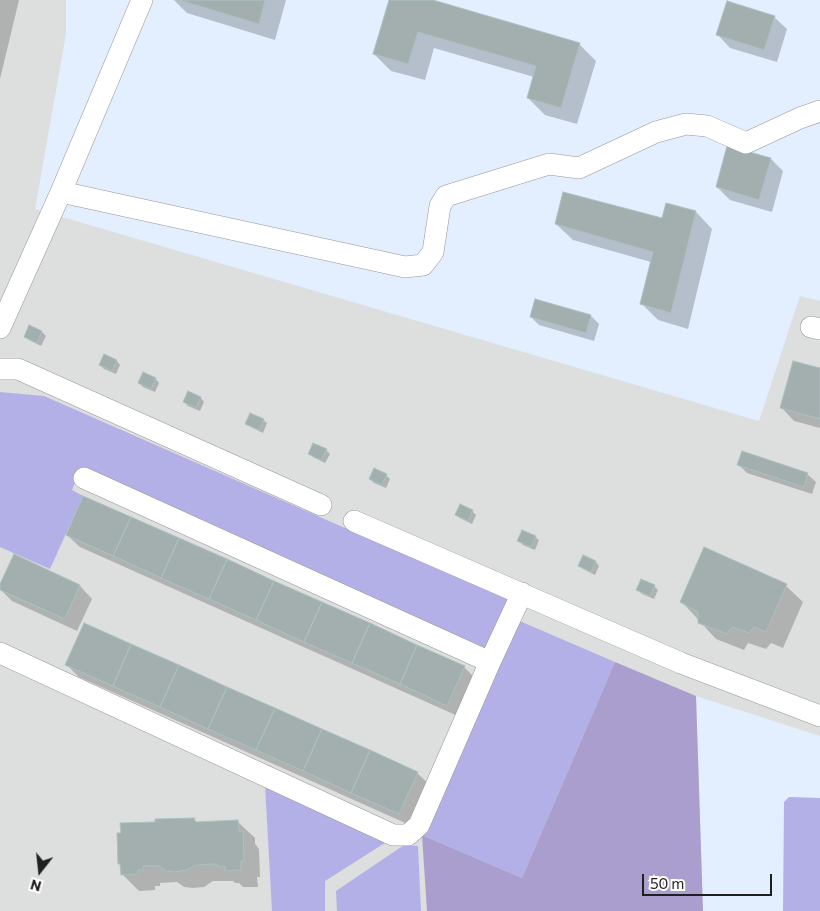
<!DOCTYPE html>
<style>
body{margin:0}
#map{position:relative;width:820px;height:911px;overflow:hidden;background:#e7eff0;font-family:Commissioner,sans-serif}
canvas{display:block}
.north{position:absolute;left:15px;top:846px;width:50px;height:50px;-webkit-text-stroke:4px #fff;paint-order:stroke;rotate:196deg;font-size:14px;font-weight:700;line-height:20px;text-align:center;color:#202020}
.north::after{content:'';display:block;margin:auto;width:18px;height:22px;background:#202020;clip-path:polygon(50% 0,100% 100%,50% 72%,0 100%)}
.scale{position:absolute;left:642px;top:874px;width:130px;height:22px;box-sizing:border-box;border:2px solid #202020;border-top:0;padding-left:6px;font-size:15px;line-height:18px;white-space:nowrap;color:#202020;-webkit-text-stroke:4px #fff;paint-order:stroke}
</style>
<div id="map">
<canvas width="820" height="911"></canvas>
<div class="north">N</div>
<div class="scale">50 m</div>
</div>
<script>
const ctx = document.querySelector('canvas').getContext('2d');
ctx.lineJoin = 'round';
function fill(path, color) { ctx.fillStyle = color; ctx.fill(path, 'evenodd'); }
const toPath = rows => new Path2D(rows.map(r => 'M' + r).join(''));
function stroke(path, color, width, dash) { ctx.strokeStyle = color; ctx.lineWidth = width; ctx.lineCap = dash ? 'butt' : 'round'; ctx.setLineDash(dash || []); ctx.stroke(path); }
fill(toPath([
 [0,0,820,0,820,911,0,911]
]), '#dddede');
fill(toPath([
 [66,0,820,0,820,301,800,296,759,421,35,209,66,34],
 [696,696,820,736,820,911,703,911]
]), '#e3effe');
fill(toPath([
 [0,392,44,396,509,600,486,652,81,469,72,490,83,496,50,569,0,547],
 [515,619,615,662,522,878,422,835],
 [265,785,388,841,325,881,325,911,272,911],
 [789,797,820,798,820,911,783,911,784,802],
 [404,845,418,846,421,911,337,911,336,891]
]), '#b3b0e8');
fill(toPath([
 [615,662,696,696,703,911,427,911,422,835,522,878]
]), '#aa9ece');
fill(toPath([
 [0,0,19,0,0,79],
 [174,0,286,0,275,40,187,13],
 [390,0,429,0,579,44,596,61,577,124,545,115,528,98,534,77,434,48,425,80,391,71,374,54],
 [774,17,787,29,777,62,730,48,718,35],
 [771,159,783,171,772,212,730,200,717,187],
 [696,212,712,229,688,329,658,320,641,303,651,262,573,240,556,224,663,220],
 [536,300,591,316,599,324,594,341,539,325,531,317],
 [30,327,42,332,46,336,41,346,29,340,25,336],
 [104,356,117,361,120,365,116,374,104,369,100,365],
 [820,370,820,428,794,421,782,408],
 [156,379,159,383,155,392,143,387,139,383],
 [201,398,204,402,200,411,188,406,184,402],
 [263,420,267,423,263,433,251,427,247,424],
 [326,450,330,454,325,463,313,457,309,454],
 [739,465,807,474,816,482,812,494,747,473],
 [386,475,390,479,386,488,374,483,370,479],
 [472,511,476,515,472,524,460,518,456,515],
 [67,535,464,667,477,680,460,717,80,547],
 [535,537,539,540,535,550,523,545,519,541],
 [14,556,80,586,92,599,77,631,12,601,0,589],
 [596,562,599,566,595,575,583,569,579,566],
 [654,586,658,590,654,599,642,594,638,590],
 [786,586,803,602,783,648,771,643,766,649,748,643,744,650,716,639,682,602],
 [66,664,417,773,430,785,412,826,79,677],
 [193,819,197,823,238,822,255,838,255,844,259,849,260,877,257,877,258,887,243,887,239,883,235,883,233,881,213,881,204,887,193,888,184,887,177,882,160,883,160,886,155,886,155,890,139,891,122,874]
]), '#0003');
const building = toPath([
 [179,0,265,0,259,24,179,0],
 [389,0,433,0,580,43,561,108,527,98,536,66,418,32,408,64,373,54,389,0],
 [727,1,775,16,764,50,716,35,727,1],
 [727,146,771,158,759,200,716,187,727,146],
 [563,192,662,218,666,203,696,211,671,313,640,304,653,252,555,224,563,192],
 [535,299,591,315,586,333,530,317,535,299],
 [29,325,42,331,37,343,24,337,29,325],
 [104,354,117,360,112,371,99,365,104,354],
 [793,361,820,368,820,419,780,408,793,361],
 [143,372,156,378,151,389,138,383,143,372],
 [188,391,201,397,196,408,183,402,188,391],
 [250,413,264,419,259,430,245,424,250,413],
 [313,443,327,449,321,460,308,454,313,443],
 [742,451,808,473,804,487,737,465,742,451],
 [374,468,387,474,382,485,369,479,374,468],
 [83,496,131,517,113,556,66,535,83,496],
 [460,504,473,510,468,521,455,515,460,504],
 [131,517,179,538,161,578,113,556,131,517],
 [522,530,536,536,531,547,517,541,522,530],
 [179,538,227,559,209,599,161,578,179,538],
 [704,547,787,584,766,632,754,627,749,633,732,627,727,634,698,623,698,612,680,602,704,547],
 [14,554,80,585,65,619,0,590,0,584,14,554],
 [583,555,596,561,591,572,578,566,583,555],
 [227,559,274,581,256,620,209,599,227,559],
 [641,579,655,585,650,596,636,590,641,579],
 [274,581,322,602,304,642,256,620,274,581],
 [322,602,370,623,352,663,304,642,322,602],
 [84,623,131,644,113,686,65,665,84,623],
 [370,623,417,645,400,684,352,663,370,623],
 [131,644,179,665,160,707,113,686,131,644],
 [417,645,465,666,447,706,400,684,417,645],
 [179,665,227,687,208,729,160,707,179,665],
 [227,687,275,708,256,750,208,729,227,687],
 [275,708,322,729,303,771,256,750,275,708],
 [322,729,370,750,351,793,303,771,322,729],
 [370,750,418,772,399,814,351,793,370,750],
 [194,818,196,822,238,820,239,831,243,831,244,860,241,861,241,870,225,871,225,866,217,867,217,864,196,865,187,870,175,872,166,871,159,866,143,866,144,870,138,870,138,874,121,875,120,864,118,864,117,833,121,833,120,823,155,822,155,819,194,818]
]);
fill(building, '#a3afaf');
stroke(building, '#aac2c1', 1);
const minor = toPath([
 [61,192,405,267,423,265,433,252,440,206,446,196,549,164,579,168,656,132,686,124,707,126,746,143,800,118,820,111],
 [811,327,820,329],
 [0,328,61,192,142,0],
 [0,369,18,369,321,505],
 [84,478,490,662],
 [354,521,681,663,820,716],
 [0,653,393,835,408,835,419,825,490,662,522,593]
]);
stroke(minor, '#979797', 22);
stroke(minor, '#fff', 21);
</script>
